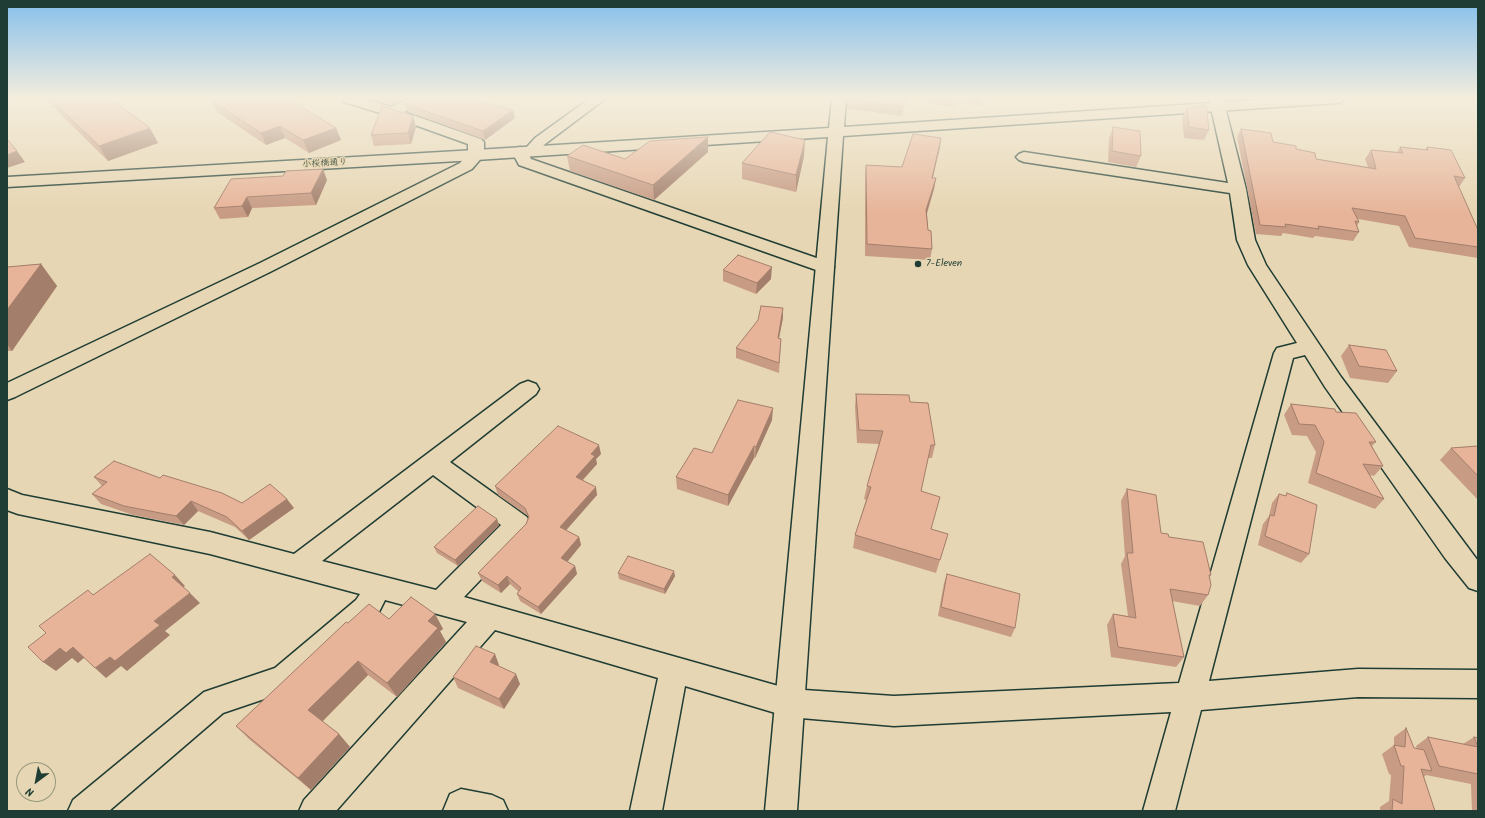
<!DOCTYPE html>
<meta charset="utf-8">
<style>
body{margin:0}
#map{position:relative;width:1485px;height:818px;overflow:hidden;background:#e7d6b3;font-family:Kalam,sans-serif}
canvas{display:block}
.frame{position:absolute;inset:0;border:8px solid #1f3d34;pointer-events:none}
.north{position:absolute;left:16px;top:762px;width:40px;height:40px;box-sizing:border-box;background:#e7d6b3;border:1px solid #979980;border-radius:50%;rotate:212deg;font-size:11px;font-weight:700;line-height:16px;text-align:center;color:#1f3d34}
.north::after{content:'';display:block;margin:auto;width:14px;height:18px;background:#1f3d34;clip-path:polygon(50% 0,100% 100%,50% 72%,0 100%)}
</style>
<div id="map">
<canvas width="1485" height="818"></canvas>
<div class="frame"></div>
<div class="north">N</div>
</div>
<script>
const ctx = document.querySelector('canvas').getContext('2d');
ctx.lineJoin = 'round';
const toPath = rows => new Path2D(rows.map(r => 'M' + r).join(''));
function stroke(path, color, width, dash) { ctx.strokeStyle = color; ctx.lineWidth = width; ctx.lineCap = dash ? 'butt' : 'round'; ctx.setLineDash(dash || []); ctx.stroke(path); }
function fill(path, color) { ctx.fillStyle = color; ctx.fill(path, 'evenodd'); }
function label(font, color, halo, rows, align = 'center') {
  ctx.font = font + ' Kalam,"Klee One",sans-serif'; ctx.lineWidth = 3; ctx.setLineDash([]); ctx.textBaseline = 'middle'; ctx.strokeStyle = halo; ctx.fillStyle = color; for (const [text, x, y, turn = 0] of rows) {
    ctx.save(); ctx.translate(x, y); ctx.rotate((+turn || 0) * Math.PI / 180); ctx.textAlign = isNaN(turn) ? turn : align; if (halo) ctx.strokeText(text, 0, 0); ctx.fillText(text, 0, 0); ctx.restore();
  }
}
const street = toPath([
 [342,99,364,99,391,107,408,99,426,99,424,102,404,112,481,139,484,142,484,155,472,169,272,271,15,397,7,400,7,383,260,263,460,163,468,154,468,144,387,115,344,102,342,99],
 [589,99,605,99,545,144,536,154,529,155,531,159,831,263,834,267,831,271,825,272,819,271,519,165,512,152,515,149,520,147,525,149,535,138,589,99],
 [1209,99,1223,99,1246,189,1255,240,1266,265,1341,377,1478,561,1478,591,1469,588,1445,558,1325,387,1305,355,1293,358,1209,681,1358,669,1478,670,1478,698,1358,697,1201,710,1175,811,1143,811,1171,712,894,726,789,717,685,686,662,811,630,811,658,678,495,630,336,811,299,811,304,800,467,622,385,600,376,618,294,689,223,713,109,811,68,811,73,800,204,692,275,668,356,600,360,594,210,554,18,514,7,510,7,489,22,495,210,532,294,554,520,384,528,381,536,384,539,389,536,394,450,462,527,517,530,524,527,531,464,597,789,689,894,696,1179,683,1274,353,1277,348,1297,343,1248,265,1237,240,1230,193,1024,162,1019,160,1016,157,1019,154,1024,152,1228,183,1209,99],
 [433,475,501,525,436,590,322,561,433,475],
 [461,789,492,795,503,800,508,811,443,811,450,794,461,789]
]);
const secondary = toPath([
 [832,99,846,99,844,127,1272,99,1344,99,1342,102,1337,103,843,136,797,811,765,811,828,137,476,160,7,187,7,177,476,150,829,128,832,99]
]);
stroke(street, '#1f3d34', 3);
stroke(secondary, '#1f3d34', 3);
fill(street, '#e7d6b3');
fill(secondary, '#e7d6b3');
fill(toPath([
 [45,99,111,99,158,143,108,161],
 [369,99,405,99,391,105],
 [847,99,905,99,902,116,876,113,876,112,847,109],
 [926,99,990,99,988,103,981,101,979,106,955,101,953,107,926,102],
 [211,100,336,128,341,140,309,153,285,138,266,145,217,112],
 [405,104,513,110,515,118,485,140,408,112],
 [1187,108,1209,130,1204,140,1184,138,1182,118],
 [413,116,416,127,411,144,374,146,371,135],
 [1113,127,1141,156,1136,167,1108,162,1109,138],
 [1241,129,1273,142,1296,149,1316,159,1368,167,1365,159,1371,150,1397,152,1400,147,1425,150,1427,147,1465,178,1459,187,1458,187,1478,230,1478,258,1409,247,1399,226,1358,219,1359,222,1357,226,1359,232,1353,241,1315,236,1313,238,1283,233,1281,236,1256,234,1237,137],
 [941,138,933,178,936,178,934,189,927,214,928,230,932,249,930,260,865,256,865,176,866,165,902,167],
 [708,152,654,200,570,171,567,156,625,159],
 [804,156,796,192,742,179,742,163],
 [231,179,327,180,316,205,252,208,248,217,220,219,214,208],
 [41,264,57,286,12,351,7,351,7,267],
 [723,270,771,279,756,294,723,281],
 [783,308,783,318,779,338,781,339,779,373,736,358,736,348],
 [1349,345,1397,371,1388,383,1350,378,1341,356],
 [856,394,910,402,935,445,932,458,928,458,921,491,931,529,948,534,936,573,853,548,855,535,866,500,864,499,867,486,879,444,857,443,855,407],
 [1291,404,1336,412,1376,442,1372,446,1383,466,1374,476,1370,475,1384,499,1375,509,1308,483,1316,452,1307,436,1292,435,1284,415],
 [772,420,755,458,754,458,728,506,677,489,676,477,712,453],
 [1478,446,1478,500,1440,460,1451,448],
 [601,454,596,459,597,464,583,480,597,495,566,530,579,537,581,545,567,561,575,566,577,574,541,614,520,601,517,594,519,592,510,584,501,593,482,581,478,573,526,524,528,517,528,516,498,495,495,486],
 [94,477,160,478,242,503,294,508,249,540,235,527,198,511,184,525,133,515,101,504,92,494,102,486],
 [1127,489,1161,533,1169,537,1211,575,1209,578,1208,595,1200,606,1172,601,1184,657,1176,667,1111,657,1107,625,1113,614,1128,616,1121,564,1125,556,1121,501],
 [1287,493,1309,554,1301,563,1258,545,1263,524,1269,516,1272,503,1279,494,1285,496],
 [497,519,499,525,458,566,437,553,434,547],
 [618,573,675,576,665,594,619,579],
 [947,574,1015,628,1011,637,938,616,944,583],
 [435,614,443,629,440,631,446,642,397,697,368,675,322,721,339,734,350,747,311,790,250,740,236,726,348,623],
 [499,665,499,666,520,684,504,709,458,688,453,677],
 [1406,728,1414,748,1417,749,1416,746,1428,737,1463,744,1474,737,1478,738,1478,811,1472,811,1471,784,1426,775,1424,777,1435,811,1380,811,1380,807,1389,801,1391,775,1389,774,1382,754,1394,745,1394,737]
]), '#c79b84');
fill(toPath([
 [7,99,14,99,7,101],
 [389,99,405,99,391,105],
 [980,99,981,99,979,106],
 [513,110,515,118,485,140,483,131],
 [413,116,416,127,411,144,408,133],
 [280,126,285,138,266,145,261,133],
 [150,128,158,143,108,161,99,146],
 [336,128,341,140,309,153,303,140],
 [708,137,708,152,654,200,653,185],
 [941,138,940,148,930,188,932,178],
 [805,140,804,156,796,192,796,175],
 [17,151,25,162,7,168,7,155],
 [323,169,327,180,316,205,311,193],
 [936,178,934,189,924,221,926,210],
 [247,197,252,208,248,217,242,206],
 [41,264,57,286,12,351,7,344,7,310],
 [772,267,771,279,756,294,757,283],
 [783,308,783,318,777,348,778,338],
 [773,408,772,420,755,458,756,447],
 [599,445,601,454,596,459,597,464,578,485,576,477,591,454],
 [754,446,754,458,728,506,728,495],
 [596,487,597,495,562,535,560,527],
 [287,499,294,508,249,540,242,531],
 [191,501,198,511,184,525,176,516],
 [497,519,499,525,458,566,455,560],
 [579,537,581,545,564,566,561,558],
 [575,566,577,574,541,614,538,607],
 [674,571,675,576,665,594,664,589],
 [175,575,185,586,182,588,172,577],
 [507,576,510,584,501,593,498,585],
 [190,593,200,603,165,631,170,635,127,671,121,666,106,678,95,668],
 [435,614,443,629,440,631,446,642,397,697,387,683,428,621],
 [73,647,85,657,78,663,72,658,56,671,43,662,60,648],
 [495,654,499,665,494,672,490,662],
 [358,661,368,675,320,724,308,710],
 [516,674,520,684,504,709,499,699],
 [339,734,350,747,311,790,298,778]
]), '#a27e6b');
const building = toPath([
 [51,99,111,99,150,128,99,146,51,99],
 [213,99,289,99,336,128,303,140,280,126,261,133,211,100,213,99],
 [415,99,469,99,513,110,483,131,405,104,415,99],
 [848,99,905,99,904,106,877,104,878,102,848,100,848,99],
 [1206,105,1209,130,1189,127,1187,108,1206,105],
 [382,106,413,116,408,133,371,135,382,106],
 [1113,127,1140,131,1141,156,1112,151,1113,127],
 [1241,129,1271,133,1273,142,1291,145,1296,146,1296,149,1315,153,1316,159,1376,169,1371,150,1403,153,1400,147,1428,150,1427,147,1451,150,1465,178,1454,176,1478,230,1478,247,1415,238,1405,216,1352,208,1359,222,1355,221,1359,232,1318,226,1319,229,1285,224,1286,227,1260,225,1241,129],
 [770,132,805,140,796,175,742,163,770,132],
 [913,134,941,138,932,178,936,178,926,210,928,230,931,231,932,249,867,244,866,165,902,167,913,134],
 [708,137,653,185,567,156,583,145,625,159,650,141,708,137],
 [7,139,17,151,7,155,7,139],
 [323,169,311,193,247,197,242,206,214,208,231,179,283,176,286,171,323,169],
 [738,255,772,267,757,283,723,270,738,255],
 [41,264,7,310,7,267,41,264],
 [761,306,783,308,778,338,781,339,779,363,736,348,758,320,761,306],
 [1349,345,1386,350,1397,371,1359,366,1349,345],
 [856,394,909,395,910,402,928,403,935,445,931,445,921,491,940,497,931,529,948,534,940,560,855,535,871,487,867,486,883,431,859,430,856,394],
 [738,400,773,408,756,447,754,446,728,495,676,477,694,448,712,453,738,400],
 [1291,404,1335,409,1336,412,1356,413,1376,442,1369,442,1383,466,1363,464,1384,499,1316,473,1324,442,1315,425,1299,424,1291,404],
 [558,426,599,445,591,454,595,456,576,477,596,487,560,527,579,537,561,558,575,566,538,607,517,594,521,588,507,576,498,585,478,573,526,524,529,517,525,508,495,486,558,426],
 [1478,446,1478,476,1451,448,1478,446],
 [114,461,160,478,163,475,222,493,242,503,270,484,287,499,242,531,227,517,191,501,176,516,124,506,92,494,107,482,94,477,114,461],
 [1127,489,1156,495,1161,533,1168,534,1169,537,1203,542,1211,575,1209,575,1211,585,1208,595,1170,589,1184,657,1118,647,1113,614,1136,618,1127,553,1133,553,1127,489],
 [1287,493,1317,505,1309,554,1265,536,1270,515,1274,516,1279,494,1286,496,1287,493],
 [478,506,497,519,455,560,434,547,478,506],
 [150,554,175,575,172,577,190,593,154,621,160,625,115,661,110,657,95,668,73,647,66,653,60,648,43,662,28,647,46,633,39,626,88,590,93,595,150,554],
 [628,556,674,571,664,589,618,573,628,556],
 [947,574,1020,594,1015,628,941,607,947,574],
 [411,597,435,614,428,621,438,628,387,683,358,661,308,710,339,734,298,778,236,726,344,624,346,622,348,623,369,604,389,619,411,597],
 [476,646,495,654,490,662,516,674,499,699,453,677,476,646],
 [1406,728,1414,748,1424,750,1432,771,1421,769,1435,811,1392,811,1393,799,1402,804,1404,766,1401,766,1394,745,1405,747,1406,728],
 [1428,737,1478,747,1478,774,1439,766,1428,737],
 [1474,737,1478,738,1478,747,1474,737]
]);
fill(building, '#e7b499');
stroke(building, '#a27e6b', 1);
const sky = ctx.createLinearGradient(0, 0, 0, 213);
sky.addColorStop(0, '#85c0ec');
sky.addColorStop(0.46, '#f4eddd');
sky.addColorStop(1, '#f4eddd00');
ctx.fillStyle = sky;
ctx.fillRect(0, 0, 1485, 213);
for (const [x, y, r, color] of [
 [918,264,4,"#1f3d34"]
]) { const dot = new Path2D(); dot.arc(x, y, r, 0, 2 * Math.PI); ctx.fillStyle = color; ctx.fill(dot); stroke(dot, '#e7d6b3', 1.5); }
label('9px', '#1f3d34', '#e7d6b3', [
 ["小桜橋通り",325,164,-3]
]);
label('10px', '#1f3d34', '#e7d6b3', [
 ["7-Eleven",926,264]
], 'left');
</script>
